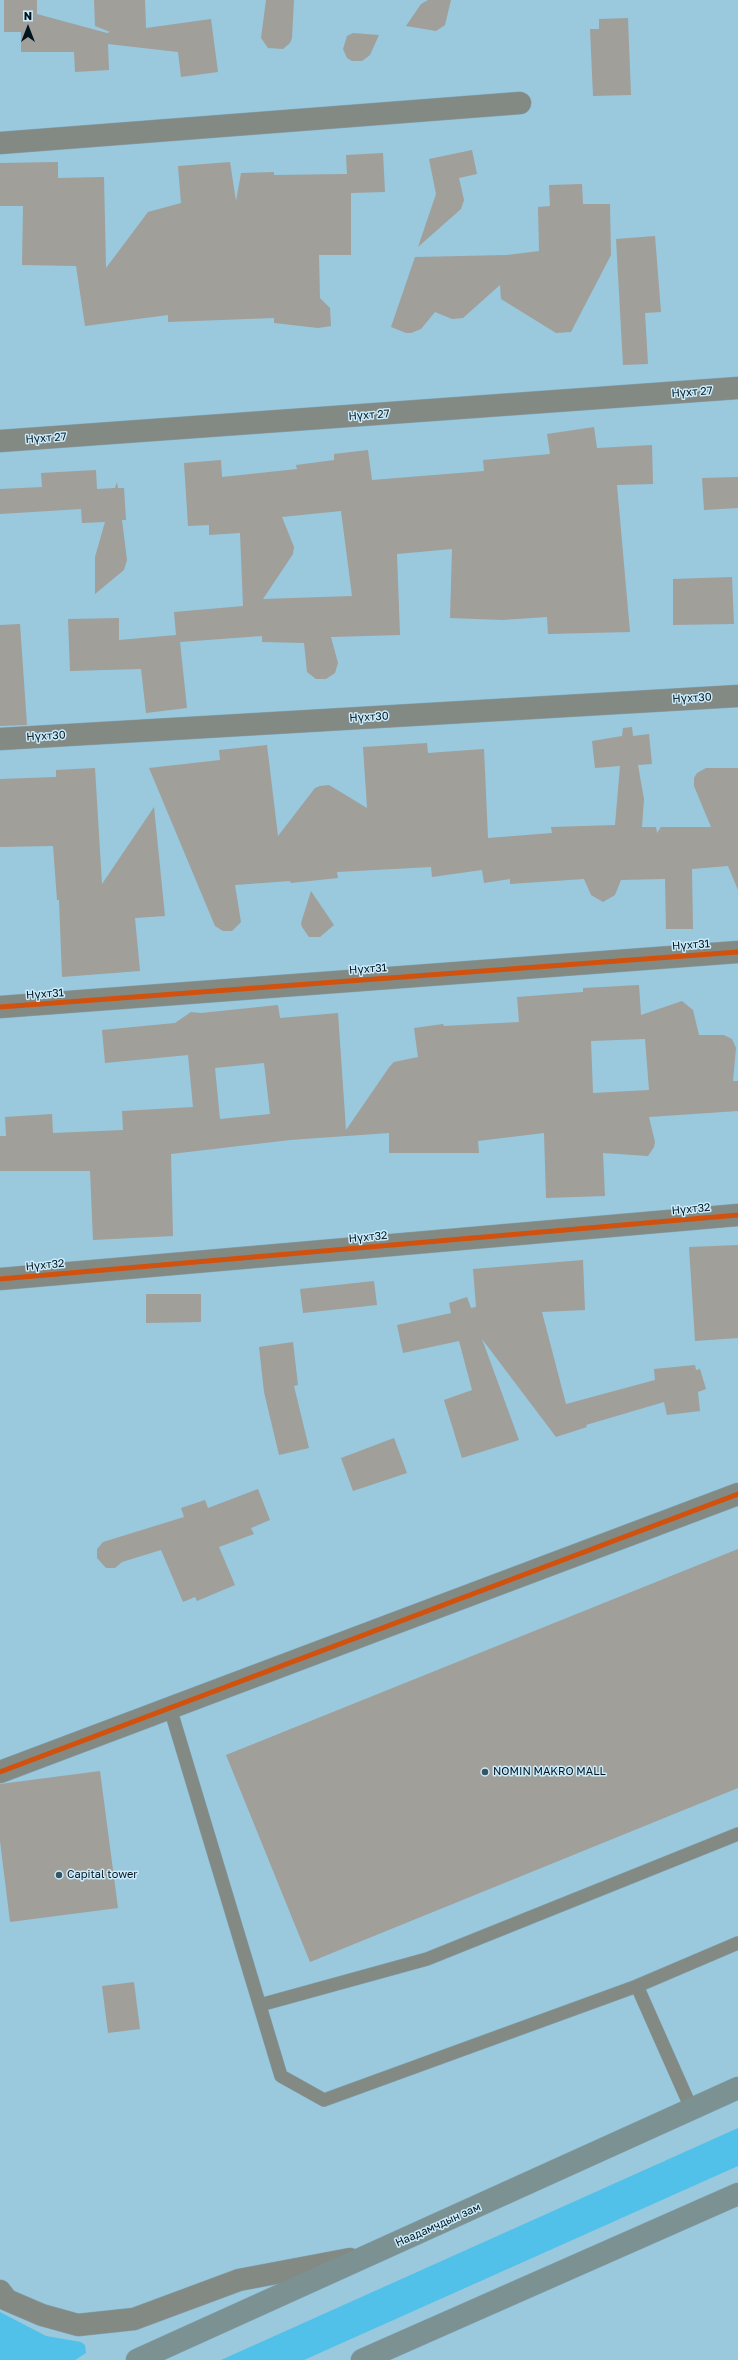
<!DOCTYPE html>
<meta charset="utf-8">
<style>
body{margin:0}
#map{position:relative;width:738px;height:2360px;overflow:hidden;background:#9ac8dd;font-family:"Golos Text",sans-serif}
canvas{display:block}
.north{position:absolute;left:8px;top:8px;width:40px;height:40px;-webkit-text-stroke:3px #ccecfc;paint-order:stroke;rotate:0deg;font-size:11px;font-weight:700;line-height:16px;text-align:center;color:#001520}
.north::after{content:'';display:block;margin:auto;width:14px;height:18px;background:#001520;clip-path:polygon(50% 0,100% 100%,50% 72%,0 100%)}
</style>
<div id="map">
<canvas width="738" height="2360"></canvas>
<div class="north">N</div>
</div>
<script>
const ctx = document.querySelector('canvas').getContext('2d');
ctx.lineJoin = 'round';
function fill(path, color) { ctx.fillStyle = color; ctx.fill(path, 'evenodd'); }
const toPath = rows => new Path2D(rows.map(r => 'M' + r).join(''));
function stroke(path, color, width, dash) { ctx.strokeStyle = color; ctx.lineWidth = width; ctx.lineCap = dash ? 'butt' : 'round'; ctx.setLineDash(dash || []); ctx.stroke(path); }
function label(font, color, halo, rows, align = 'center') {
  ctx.font = font + ' "Golos Text",sans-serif'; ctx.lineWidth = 3; ctx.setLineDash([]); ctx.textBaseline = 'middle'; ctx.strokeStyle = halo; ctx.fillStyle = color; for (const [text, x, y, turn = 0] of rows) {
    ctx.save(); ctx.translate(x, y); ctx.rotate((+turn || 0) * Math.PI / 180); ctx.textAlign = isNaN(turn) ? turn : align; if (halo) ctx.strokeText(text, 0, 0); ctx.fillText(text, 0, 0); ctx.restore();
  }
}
fill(toPath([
 [738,2128,738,2166,304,2360,221,2360],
 [0,2312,46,2336,81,2342,85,2345,86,2353,75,2360,0,2360]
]), '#51c1ea');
fill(toPath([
 [4,0,37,0,37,14,107,33,110,32,95,26,94,0,145,0,146,28,211,19,218,72,181,77,178,52,108,44,109,70,75,72,74,52,21,52,21,32,4,32],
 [266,0,294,0,292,38,290,43,283,49,268,48,261,38],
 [428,0,451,0,445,25,436,31,406,26,421,4],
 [628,18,631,95,593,96,590,29,599,29,599,19],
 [353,33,379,35,370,55,362,61,352,61,347,58,343,49,347,36],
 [472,150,477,174,459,178,464,200,461,209,418,247,436,194,429,159],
 [383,153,385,192,351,193,351,255,319,255,320,298,330,308,331,326,318,328,274,323,274,318,168,322,168,315,85,326,76,266,22,265,23,206,0,206,0,163,58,162,58,178,104,177,106,268,148,212,181,203,178,166,230,162,236,201,241,173,274,172,274,175,347,174,346,155],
 [582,184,583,204,610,204,611,255,571,332,556,333,501,299,500,285,463,318,452,319,435,312,421,329,411,333,406,333,391,327,415,257,507,255,539,251,538,207,550,206,549,185],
 [655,236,661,312,645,313,648,364,623,365,616,239],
 [594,427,597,448,652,445,653,484,617,485,630,632,548,634,547,617,502,620,450,618,452,549,397,554,400,635,331,637,338,663,335,673,326,679,316,679,307,672,304,643,262,642,262,636,180,642,187,708,146,713,141,669,70,671,68,619,119,618,119,640,176,635,174,612,243,606,240,533,209,535,209,525,188,526,184,463,221,460,222,477,297,469,296,465,334,460,334,454,368,450,372,480,484,471,483,460,550,454,547,434],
 [341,511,352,596,263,599,293,554,294,547,282,517],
 [96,470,97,489,115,488,117,482,118,488,124,488,126,520,122,520,127,560,124,570,95,594,95,557,105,522,82,523,81,509,0,514,0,489,42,487,41,473],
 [738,477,738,508,704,510,702,478],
 [732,577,734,624,673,625,673,579],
 [20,624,27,725,0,726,0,625],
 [632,727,633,736,649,734,652,764,638,765,644,799,642,827,656,827,657,833,661,827,711,827,694,786,694,778,697,773,706,768,738,768,738,890,728,866,692,869,693,929,666,929,665,879,621,880,615,895,603,902,591,895,584,879,510,884,510,879,484,883,482,870,432,877,431,867,337,872,338,878,291,883,290,881,235,885,241,922,232,931,223,931,215,926,149,768,220,760,219,750,267,745,278,836,315,788,320,786,329,785,367,808,363,747,427,743,428,753,484,749,488,838,552,833,551,827,615,825,620,766,595,768,592,741,622,736,623,728],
 [95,768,102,884,154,807,165,916,135,918,140,971,62,977,59,900,57,900,53,846,0,847,0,779,56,777,56,770],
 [311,891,334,925,320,937,309,937,302,927,301,923],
 [639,985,641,1015,682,1001,693,1010,699,1035,724,1035,732,1039,736,1048,733,1081,738,1081,738,1111,649,1117,655,1142,654,1147,648,1156,603,1153,605,1196,546,1198,544,1133,478,1141,479,1153,389,1153,389,1133,290,1140,171,1154,173,1236,93,1240,90,1171,0,1171,0,1136,6,1136,5,1117,52,1114,53,1133,123,1130,122,1111,193,1107,188,1055,105,1063,102,1030,175,1023,191,1012,201,1013,278,1005,280,1018,338,1013,346,1130,390,1066,394,1062,418,1057,414,1028,443,1024,444,1026,519,1022,517,997,583,992,583,988],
 [645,1039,649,1090,593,1093,591,1041],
 [264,1063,270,1114,220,1119,215,1068],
 [738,1245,738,1338,695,1341,689,1247],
 [583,1260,585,1310,542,1312,566,1404,655,1380,654,1369,695,1365,696,1370,700,1369,706,1389,698,1392,700,1411,667,1415,664,1402,586,1425,587,1427,556,1437,482,1339,519,1440,462,1458,444,1400,472,1390,459,1341,403,1353,397,1325,451,1313,449,1303,467,1297,471,1308,476,1307,473,1269],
 [374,1281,377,1305,303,1313,300,1289],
 [146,1294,201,1294,201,1322,146,1323],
 [293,1342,298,1385,294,1386,309,1448,279,1455,264,1392,259,1347],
 [394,1438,407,1473,353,1491,341,1458],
 [258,1489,270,1520,251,1528,254,1534,219,1547,235,1585,197,1601,195,1597,183,1602,161,1550,122,1562,115,1568,106,1568,97,1558,97,1549,103,1542,184,1517,181,1508,205,1500,208,1508],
 [738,1549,738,1788,310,1962,226,1755],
 [100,1771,118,1908,10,1922,0,1841,0,1784],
 [134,1982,140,2029,108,2033,102,1986]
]), '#a09f9a');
const lane = toPath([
 [170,1708,281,2076,324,2100,637,1986,738,1943],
 [637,1986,692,2110],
 [260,2005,427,1959,738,1834]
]);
const street = toPath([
 [0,143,520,103],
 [0,441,738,388],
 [0,739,738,696],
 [0,1007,738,952],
 [0,1279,738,1215],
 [0,1772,738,1494],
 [0,2291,7,2300,42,2315,78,2325,134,2319,239,2280,350,2259]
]);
const highway = toPath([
 [137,2360,738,2088],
 [362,2360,738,2194]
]);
stroke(lane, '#84a5b5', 14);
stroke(street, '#84a5b5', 23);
stroke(highway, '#84a5b5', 23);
stroke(lane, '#838a84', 13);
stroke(street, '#838a84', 22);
stroke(highway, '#7b9192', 22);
stroke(toPath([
 [0,1007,738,952],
 [0,1279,738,1215],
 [0,1772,738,1494]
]), '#d1520e', 5);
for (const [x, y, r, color] of [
 [485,1772,4,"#365462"],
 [59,1875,4,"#365462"]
]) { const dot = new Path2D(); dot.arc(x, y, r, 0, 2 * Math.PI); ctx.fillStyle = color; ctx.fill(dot); stroke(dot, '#ccecfc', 1.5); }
label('11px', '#001520', '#ccecfc', [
 ["Нүхт 27",692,392,-4],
 ["Нүхт 27",369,415,-4],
 ["Нүхт 27",46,438,-4],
 ["Нүхт30",692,698,-3],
 ["Нүхт30",369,717,-3],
 ["Нүхт30",46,736,-3],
 ["Нүхт31",691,945,-4],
 ["Нүхт31",368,969,-4],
 ["Нүхт31",45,994,-4],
 ["Нүхт32",691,1209,-5],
 ["Нүхт32",368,1237,-5],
 ["Нүхт32",45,1265,-5],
 ["Наадамчдын зам",438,2225,-24]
]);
label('11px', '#001520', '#ccecfc', [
 ["NOMIN MAKRO MALL",493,1772],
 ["Capital tower",67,1875]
], 'left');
</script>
